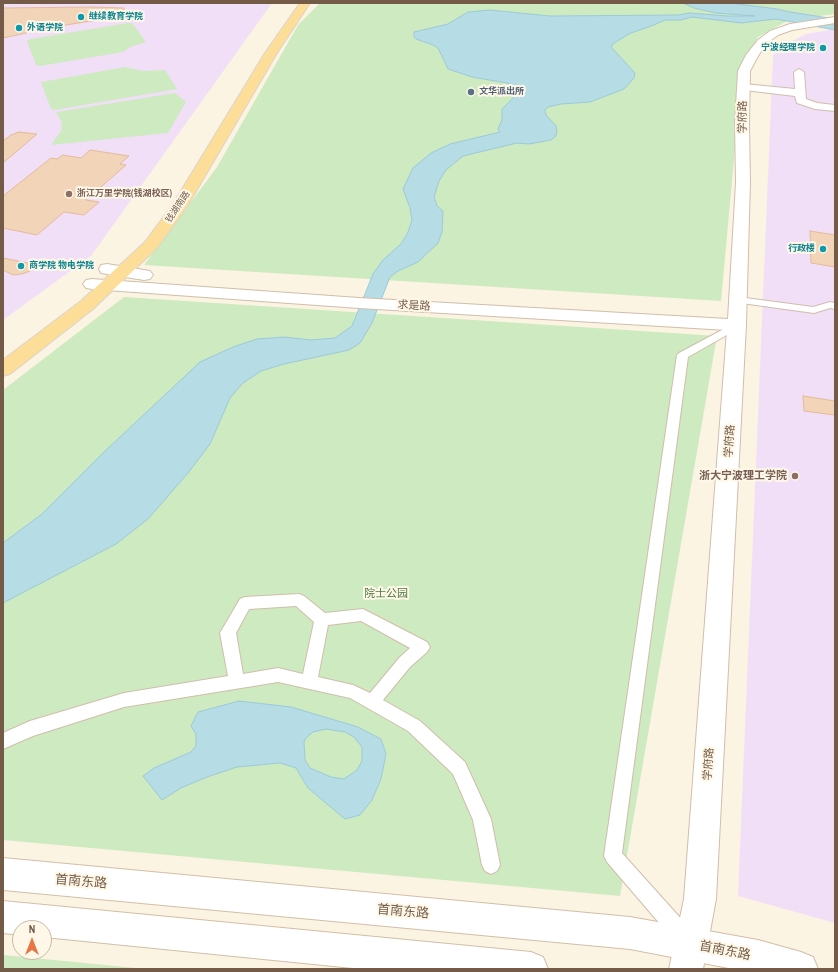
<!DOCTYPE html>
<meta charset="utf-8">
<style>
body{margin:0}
#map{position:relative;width:838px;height:972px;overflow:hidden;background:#fcf4e2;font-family:"Archivo Narrow",sans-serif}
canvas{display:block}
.frame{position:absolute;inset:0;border:4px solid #745b48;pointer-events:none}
.north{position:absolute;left:12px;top:920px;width:40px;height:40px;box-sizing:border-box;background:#fff8e8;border:1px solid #c7b9a8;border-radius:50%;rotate:0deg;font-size:11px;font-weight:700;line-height:16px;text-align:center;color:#745b48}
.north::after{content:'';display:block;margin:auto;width:14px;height:18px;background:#e87545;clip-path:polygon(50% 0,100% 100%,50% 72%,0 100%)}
</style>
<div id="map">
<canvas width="838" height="972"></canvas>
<div class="frame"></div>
<div class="north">N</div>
</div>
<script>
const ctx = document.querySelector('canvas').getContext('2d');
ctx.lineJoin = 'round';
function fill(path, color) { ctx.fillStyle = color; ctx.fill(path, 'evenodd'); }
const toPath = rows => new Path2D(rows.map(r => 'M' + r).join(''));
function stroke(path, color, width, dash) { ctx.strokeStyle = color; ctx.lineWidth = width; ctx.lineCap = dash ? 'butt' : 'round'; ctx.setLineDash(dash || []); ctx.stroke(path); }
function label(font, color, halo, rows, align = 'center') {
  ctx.font = font + ' "Archivo Narrow","Noto Sans SC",sans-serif'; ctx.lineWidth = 4; ctx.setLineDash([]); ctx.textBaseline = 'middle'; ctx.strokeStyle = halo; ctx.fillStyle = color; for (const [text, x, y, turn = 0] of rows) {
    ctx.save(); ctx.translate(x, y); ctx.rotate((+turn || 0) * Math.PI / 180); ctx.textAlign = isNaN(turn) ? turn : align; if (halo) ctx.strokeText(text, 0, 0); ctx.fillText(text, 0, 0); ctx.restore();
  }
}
fill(toPath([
 [3,3,272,3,91,256,3,320],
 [835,29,835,923,738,896,773,55,789,43,806,34]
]), '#f1dff8');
fill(toPath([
 [320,3,835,3,835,14,789,20,758,37,742,72,721,301,144,265,217,167,298,25],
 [128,23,132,23,146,42,130,47,123,52,40,66,36,65,27,41,30,39],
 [125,67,143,71,165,70,177,89,55,110,51,109,41,82],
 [175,93,186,102,168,133,51,145,61,131,62,123,56,112],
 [124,297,717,336,620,896,3,840,3,390],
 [3,955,146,969,3,969]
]), '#ceeac0');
const water = toPath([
 [683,3,731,3,777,9,790,12,835,19,835,30,776,19,741,23,692,17,681,20,665,20,654,25,631,33,614,43,611,47,635,73,634,78,624,89,590,102,561,104,548,107,545,110,546,115,556,126,557,131,556,136,551,140,529,144,517,143,463,156,446,170,439,181,434,197,437,206,443,211,442,232,438,243,418,262,398,271,390,277,372,323,360,343,349,350,284,364,261,371,243,383,230,398,210,444,188,473,148,519,116,544,3,603,3,543,42,514,103,453,200,362,233,347,257,339,284,337,311,340,335,338,352,326,373,274,383,260,401,244,408,232,412,220,410,208,403,189,413,168,431,153,450,144,500,132,498,129,502,120,502,109,516,95,513,85,507,83,472,77,448,69,438,48,433,45,416,39,414,37,414,32,448,24,468,12,490,10,550,16,678,15,690,13,727,16,755,16,716,13,694,8,683,3],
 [239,701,291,707,358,727,381,739,386,754,381,779,372,800,360,815,345,819,308,788,296,768,280,763,237,767,207,777,181,788,162,800,143,776,154,768,191,752,196,746,196,734,191,726,198,712,239,701],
 [326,729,345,732,354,737,362,747,362,761,357,770,344,779,331,777,310,768,305,760,304,742,306,738,313,732,326,729]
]);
fill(water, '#b6dce6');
stroke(water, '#9ccad8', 1);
const building = toPath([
 [95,7,124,8,124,16,46,28,44,23,26,33,3,38,3,8,95,7],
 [19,132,37,134,3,163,3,141,11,135,19,132],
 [90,150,129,156,120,164,126,165,86,200,99,202,84,215,64,212,37,235,3,228,3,196,51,158,57,159,63,155,81,158,90,150],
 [810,231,835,235,835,267,811,263,810,231],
 [3,258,43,266,22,274,13,275,3,270,3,258],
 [803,396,835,401,835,415,804,411,803,396]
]);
fill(building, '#f2d4b9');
stroke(building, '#e5bb99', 1);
const pedestrian = toPath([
 [738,297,813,307,830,302,835,303,835,309,830,308,814,313,734,302,733,300,734,298,738,297],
 [737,322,741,323,742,325,741,327,688,357,622,853,692,931,695,938,692,945,685,948,678,945,607,862,604,856,677,355,679,353,737,322],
 [299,594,304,596,325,613,363,609,427,642,430,647,427,652,410,667,383,700,420,721,465,762,491,819,500,865,497,871,491,874,485,871,482,865,473,820,453,774,408,731,350,698,278,682,124,707,33,736,3,749,3,733,30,721,124,693,228,676,220,633,240,599,245,597,299,594],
 [296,606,314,622,303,674,278,668,243,674,236,633,249,609,296,606],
 [361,621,410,648,400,657,370,693,353,685,318,677,328,625,361,621]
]);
const minor = toPath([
 [799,69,804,72,806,99,817,103,835,105,835,111,815,109,797,103,795,96,744,90,739,87,744,84,795,89,794,72,799,69]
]);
const tertiary = toPath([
 [835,17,835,23,792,30,778,35,766,44,758,56,750,71,749,124,750,182,746,325,716,899,703,969,669,969,684,899,727,330,359,308,92,289,86,288,83,284,86,280,92,279,359,298,728,319,736,182,735,124,738,71,746,55,758,40,770,31,790,24,835,17],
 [107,264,144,270,150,271,153,275,150,279,144,280,101,273,99,269,101,265,107,264]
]);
const secondary = toPath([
 [3,858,630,917,758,940,801,952,813,957,818,969,734,969,630,949,3,890,3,858],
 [3,901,531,952,543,957,548,969,363,969,44,937,44,928,20,928,20,935,3,933,3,901]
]);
const primary = toPath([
 [300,3,310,3,277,53,188,205,157,248,93,309,10,374,3,376,3,360,81,301,145,242,173,204,265,53,300,3]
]);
stroke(pedestrian, '#d0beab', 2);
stroke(minor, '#d0beab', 2);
stroke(tertiary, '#d0beab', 2);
stroke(secondary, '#d3bea8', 2);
stroke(primary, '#dbd4cf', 2);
fill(pedestrian, '#fff');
fill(minor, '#fff');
fill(tertiary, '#fff');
fill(secondary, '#fff');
fill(primary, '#fcde99');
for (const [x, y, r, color] of [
 [81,17,4,"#0f9aa8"],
 [19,28,4,"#0f9aa8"],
 [823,48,4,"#0f9aa8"],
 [471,92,4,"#5c6f8a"],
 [69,194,4,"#8d6e63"],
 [823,249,4,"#0f9aa8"],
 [21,266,4,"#0f9aa8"],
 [795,476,4,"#8d6e63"]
]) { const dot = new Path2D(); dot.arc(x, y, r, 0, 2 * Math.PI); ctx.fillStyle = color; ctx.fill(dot); stroke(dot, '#fff8e8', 1.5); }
label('bold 9px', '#0d838f', '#fff8e8', [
 ["继续教育学院",89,17],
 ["外语学院",27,28],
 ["宁波经理学院",815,48,"right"],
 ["行政楼",815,249,"right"],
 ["商学院 物电学院",29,266]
], 'left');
label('bold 9px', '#4e5e75', '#fff8e8', [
 ["文华派出所",479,92]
], 'left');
label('bold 9px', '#785e54', '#fff8e8', [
 ["浙江万里学院(钱湖校区)",77,194]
], 'left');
label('9px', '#745b48', '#fff8e8', [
 ["钱湖南路",178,207,-56]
]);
label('11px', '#745b48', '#fff8e8', [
 ["学府路",743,117,-89],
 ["求是路",414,306,3],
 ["学府路",730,441,-86],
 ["学府路",709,764,-86]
]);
label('bold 11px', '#785e54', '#fff8e8', [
 ["浙大宁波理工学院",787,476]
], 'right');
label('11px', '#4d7a40', '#fff8e8', [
 ["院士公园",386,594]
]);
label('13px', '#745b48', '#fff8e8', [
 ["首南东路",81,882,5],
 ["首南东路",403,912,5],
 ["首南东路",725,951,11]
]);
</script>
